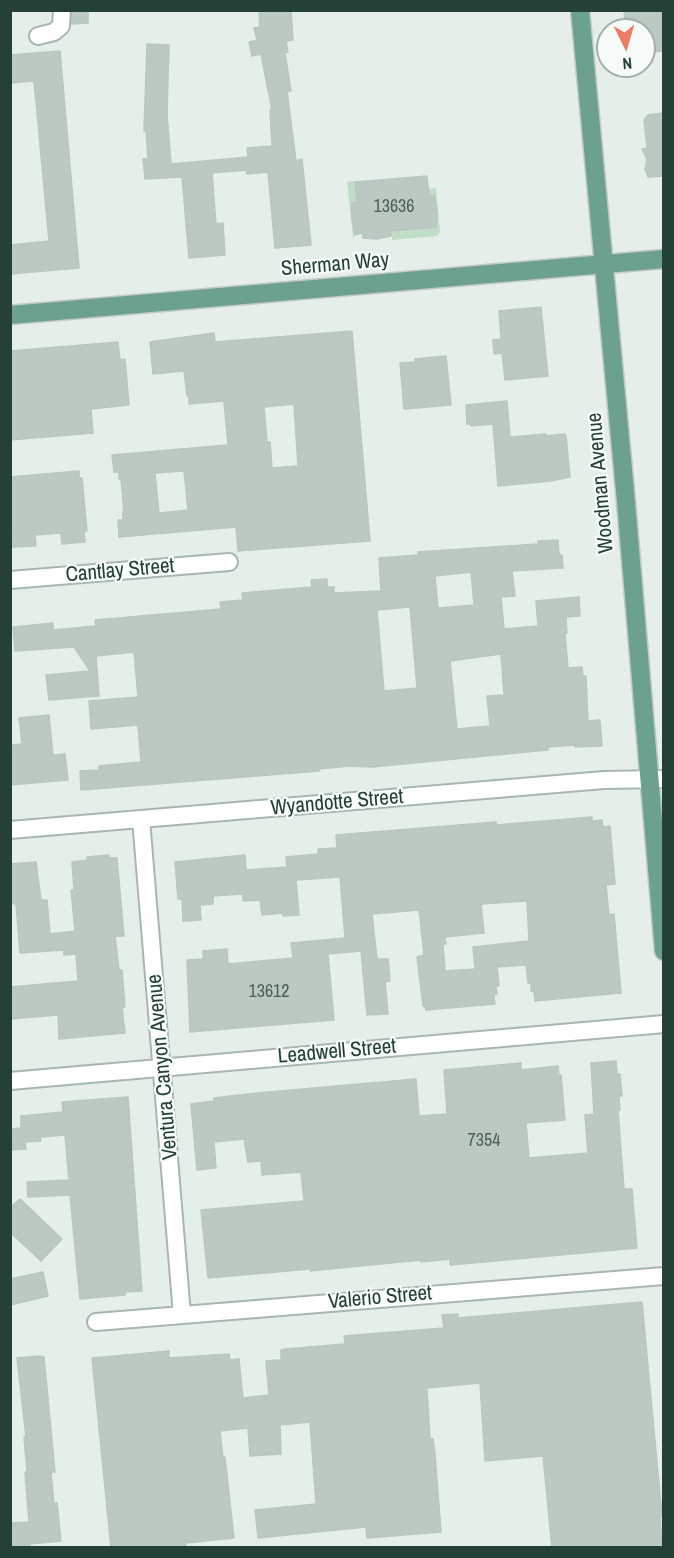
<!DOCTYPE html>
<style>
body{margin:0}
#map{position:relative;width:674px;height:1558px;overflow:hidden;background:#e6eeea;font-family:"Archivo Narrow",sans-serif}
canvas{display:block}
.frame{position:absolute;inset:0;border:12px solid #254037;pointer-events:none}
.north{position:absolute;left:596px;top:18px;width:60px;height:60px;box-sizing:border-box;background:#f6faf8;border:2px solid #a2b0ab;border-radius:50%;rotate:175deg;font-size:16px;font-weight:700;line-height:24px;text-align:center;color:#254037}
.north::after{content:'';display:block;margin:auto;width:21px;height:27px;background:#ec7d65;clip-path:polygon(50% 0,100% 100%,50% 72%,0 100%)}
</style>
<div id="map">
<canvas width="674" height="1558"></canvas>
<div class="frame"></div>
<div class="north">N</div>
</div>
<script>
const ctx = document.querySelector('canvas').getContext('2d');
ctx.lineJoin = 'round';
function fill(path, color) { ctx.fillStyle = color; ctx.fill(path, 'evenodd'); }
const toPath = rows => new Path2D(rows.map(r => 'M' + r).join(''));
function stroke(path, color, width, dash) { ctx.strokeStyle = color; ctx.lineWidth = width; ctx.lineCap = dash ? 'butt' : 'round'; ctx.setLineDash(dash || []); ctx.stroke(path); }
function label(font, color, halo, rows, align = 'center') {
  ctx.font = font + ' "Archivo Narrow",sans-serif'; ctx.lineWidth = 4.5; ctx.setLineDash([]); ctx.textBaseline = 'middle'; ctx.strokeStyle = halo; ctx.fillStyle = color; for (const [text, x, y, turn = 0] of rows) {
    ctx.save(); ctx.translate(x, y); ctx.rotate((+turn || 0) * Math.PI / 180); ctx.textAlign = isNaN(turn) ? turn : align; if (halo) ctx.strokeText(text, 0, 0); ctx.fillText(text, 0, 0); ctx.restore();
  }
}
fill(toPath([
 [355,181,357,206,366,233,355,236,353,238,347,182],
 [436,188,440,232,437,236,392,240,392,231,388,231,429,199,428,189]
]), '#c0dec6');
const building = toPath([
 [72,10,88,10,88,23,72,24,72,10],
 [259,10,291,10,293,40,286,41,288,52,285,53,291,91,287,91,296,161,302,159,311,245,275,248,268,172,247,174,246,170,212,173,216,224,223,223,225,255,189,258,182,177,145,179,143,159,148,159,146,130,144,131,147,44,169,45,167,114,171,164,248,157,247,148,272,146,270,110,272,110,261,54,252,56,249,42,257,40,254,28,260,27,259,10],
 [624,10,663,10,663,51,644,53,644,30,626,30,624,10],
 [60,51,79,268,10,274,10,245,49,241,34,81,10,83,10,55,60,51],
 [663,113,663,176,648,177,645,169,647,159,642,149,647,148,644,120,648,115,663,113],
 [427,176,429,196,434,196,437,211,436,227,391,231,391,236,377,239,363,238,363,233,355,234,352,218,352,203,357,202,355,182,427,176],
 [541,307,548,376,505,380,502,353,494,354,493,340,501,339,499,311,541,307],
 [352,331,370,541,238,551,236,527,119,537,118,520,123,520,123,512,124,512,121,479,119,479,119,472,114,472,112,455,228,445,224,401,189,404,189,396,187,396,184,371,153,374,150,342,214,333,215,342,352,331],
 [294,404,298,466,272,468,270,442,267,442,264,407,294,404],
 [184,471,188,510,159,513,155,473,184,471],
 [118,342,120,360,125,359,129,405,91,409,93,433,10,440,10,351,118,342],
 [446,356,451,405,404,409,400,363,415,362,415,359,446,356],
 [507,401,510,437,546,434,546,436,564,434,566,436,570,477,551,481,498,486,493,424,471,426,470,424,467,424,466,405,507,401],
 [79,471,79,478,82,478,87,531,84,531,85,542,62,544,61,533,35,535,36,546,12,547,10,477,79,471],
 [558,540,559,555,562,555,563,568,512,571,515,596,501,597,504,629,538,626,536,601,579,597,580,616,566,617,567,633,565,633,568,668,582,667,583,676,586,676,588,721,600,720,602,746,575,747,575,745,548,747,548,750,372,767,349,766,319,769,319,771,81,790,80,771,99,770,99,766,141,762,138,725,91,729,89,701,138,697,134,652,96,656,99,696,49,700,46,675,90,671,74,647,15,651,13,627,53,623,53,630,96,626,95,620,221,609,220,602,243,600,242,593,312,587,311,580,327,579,327,587,334,587,334,593,381,591,379,558,418,555,418,552,538,544,538,541,558,540],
 [471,572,474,605,438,608,435,576,471,572],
 [410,607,417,688,384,691,377,610,410,607],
 [501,654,504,695,487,696,490,726,457,729,450,661,501,654],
 [49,715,53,755,65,754,68,780,10,785,10,745,22,744,19,718,49,715],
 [592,817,592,821,602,820,603,827,610,826,615,884,606,885,609,915,614,914,621,993,535,1001,534,991,531,991,531,983,528,983,526,965,497,967,499,986,496,986,497,994,494,995,495,1004,426,1010,425,1006,423,1006,417,957,424,955,419,910,372,914,377,959,388,959,390,981,385,982,388,1014,367,1015,361,951,328,954,334,1020,190,1032,187,960,203,959,203,951,227,949,228,964,293,958,291,943,345,938,340,877,296,880,299,915,283,916,283,913,262,915,260,900,243,901,243,894,213,896,213,904,200,905,201,920,183,921,182,899,178,899,175,862,245,855,246,870,287,867,286,857,318,854,318,849,337,848,336,835,496,822,496,825,592,817],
 [527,901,529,941,473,947,475,969,445,971,443,944,446,944,445,937,484,933,481,904,527,901],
 [109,855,109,858,117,858,124,936,115,936,119,970,122,970,125,1007,122,1007,125,1033,59,1039,58,1015,10,1019,10,987,78,981,76,954,64,955,64,950,20,953,16,904,10,903,10,864,36,862,41,900,47,900,50,934,75,931,71,890,74,890,72,862,87,860,87,857,109,855],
 [616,1061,617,1074,620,1074,622,1096,619,1096,620,1110,618,1110,624,1189,632,1189,637,1248,450,1265,450,1259,421,1262,421,1260,320,1270,310,1271,310,1269,208,1278,201,1210,304,1201,301,1172,262,1175,261,1161,248,1162,244,1139,214,1142,216,1168,197,1170,191,1104,214,1101,214,1098,257,1093,416,1079,419,1116,447,1114,444,1070,521,1063,521,1070,558,1066,559,1076,561,1075,565,1120,526,1123,529,1158,588,1153,585,1115,594,1114,591,1063,616,1061],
 [128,1097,142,1291,125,1292,125,1295,80,1299,70,1195,28,1197,27,1182,69,1180,65,1135,40,1137,41,1141,25,1142,26,1149,10,1150,10,1129,21,1128,21,1116,63,1112,62,1102,128,1097],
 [20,1199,62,1239,41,1261,10,1232,10,1208,20,1199],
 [43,1272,48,1296,10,1305,10,1279,43,1272],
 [642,1302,662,1516,660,1517,662,1548,552,1548,543,1456,485,1461,480,1383,427,1388,430,1439,433,1439,435,1454,441,1532,367,1538,366,1527,258,1538,255,1510,316,1504,310,1422,280,1425,281,1454,250,1456,248,1428,220,1431,223,1458,225,1457,234,1538,186,1543,186,1548,111,1548,92,1358,169,1351,169,1358,229,1354,230,1360,239,1359,243,1398,269,1395,266,1361,281,1360,281,1350,286,1349,345,1344,344,1336,444,1328,442,1315,458,1314,458,1318,642,1302],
 [40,1356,44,1357,55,1472,51,1472,54,1504,57,1503,61,1541,30,1544,30,1548,10,1548,10,1523,29,1522,25,1472,27,1472,24,1437,26,1437,17,1358,40,1356]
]);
fill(building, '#bbc9c2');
stroke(building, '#b8c7c0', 1.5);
const minor = toPath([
 [38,36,54,32,61,26,62,10],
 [10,580,229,562],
 [141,819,182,1315],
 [10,830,604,780,664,779],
 [10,1081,664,1024],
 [96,1322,664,1276]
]);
const major = toPath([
 [580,10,626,502,664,951],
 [10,315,664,259]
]);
stroke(minor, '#a8b6b1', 20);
stroke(major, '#c2cac7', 21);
stroke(minor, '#fff', 16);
stroke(major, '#6ca190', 18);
label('18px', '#4a625a', null, [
 ["13636",394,207],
 ["13612",269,992],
 ["7354",484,1141]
]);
label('21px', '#254037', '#f6faf8', [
 ["Sherman Way",335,265,-5],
 ["Woodman Avenue",601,483,-95],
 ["Cantlay Street",120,571,-5],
 ["Wyandotte Street",337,803,-5],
 ["Leadwell Street",337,1052,-5],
 ["Ventura Canyon Avenue",163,1067,-95],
 ["Valerio Street",380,1298,-5]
]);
</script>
